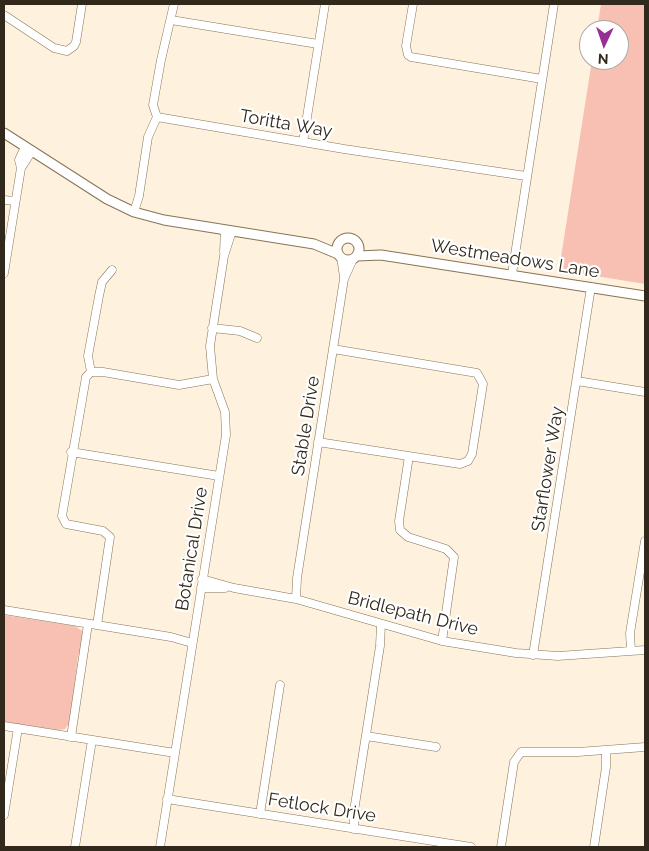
<!DOCTYPE html>
<style>
body{margin:0}
#map{position:relative;width:649px;height:851px;overflow:hidden;background:#fef1de;font-family:Raleway,sans-serif}
canvas{display:block}
.frame{position:absolute;inset:0;border:5px solid #31291c;pointer-events:none}
.north{position:absolute;left:579px;top:20px;width:50px;height:50px;box-sizing:border-box;background:#fff;border:1px solid #ada9a4;border-radius:50%;rotate:183deg;font-size:14px;font-weight:700;line-height:20px;text-align:center;color:#31291c}
.north::after{content:'';display:block;margin:auto;width:18px;height:22px;background:#973094;clip-path:polygon(50% 0,100% 100%,50% 72%,0 100%)}
</style>
<div id="map">
<canvas width="649" height="851"></canvas>
<div class="frame"></div>
<div class="north">N</div>
</div>
<script>
const ctx = document.querySelector('canvas').getContext('2d');
ctx.lineJoin = 'round';
function fill(path, color) { ctx.fillStyle = color; ctx.fill(path, 'evenodd'); }
const toPath = rows => new Path2D(rows.map(r => 'M' + r).join(''));
function stroke(path, color, width, dash) { ctx.strokeStyle = color; ctx.lineWidth = width; ctx.lineCap = dash ? 'butt' : 'round'; ctx.setLineDash(dash || []); ctx.stroke(path); }
function label(font, color, halo, rows, align = 'center') {
  ctx.font = font + ' Raleway,sans-serif'; ctx.lineWidth = 4.5; ctx.setLineDash([]); ctx.textBaseline = 'middle'; ctx.strokeStyle = halo; ctx.fillStyle = color; for (const [text, x, y, turn = 0] of rows) {
    ctx.save(); ctx.translate(x, y); ctx.rotate((+turn || 0) * Math.PI / 180); ctx.textAlign = isNaN(turn) ? turn : align; if (halo) ctx.strokeText(text, 0, 0); ctx.fillText(text, 0, 0); ctx.restore();
  }
}
fill(toPath([
 [601,4,645,4,645,284,559,270,592,60,619,60,619,30,597,30],
 [4,615,75,626,82,631,83,638,81,653,78,655,70,722,65,729,58,730,4,722]
]), '#f7c0b2');
const minor = toPath([
 [174,4,161,60,153,105,157,117,344,149,526,176],
 [413,4,406,46,408,55,411,57,542,79],
 [4,15,54,48,67,51,74,46,76,42,82,4],
 [171,20,318,44],
 [303,142,325,4],
 [21,168,32,151],
 [4,200,15,201],
 [134,212,139,196,148,137,157,117],
 [224,252,225,230],
 [341,257,344,277],
 [4,273,21,168,19,160,25,147],
 [512,274,554,4],
 [212,328,240,331,257,338],
 [91,372,88,356,99,296,102,282,112,270],
 [577,381,645,392],
 [318,442,460,464,468,461,472,454,483,384,477,373,333,349],
 [71,452,219,476],
 [409,456,399,521,400,530,408,537,446,549,454,557,442,641],
 [202,579,234,588,296,599,442,641,516,653,558,656,645,650],
 [201,588,225,588],
 [296,599,297,578,344,279,353,259],
 [4,610,171,637,192,643],
 [97,625,110,537,103,531,66,524,62,516,86,377,91,372,103,372,179,385,213,379],
 [631,651,630,633,645,541],
 [533,655,591,287],
 [4,726,175,753],
 [366,736,436,747],
 [71,737,88,624],
 [167,799,471,847],
 [260,814,280,685],
 [4,815,18,728],
 [354,829,354,811,380,646,381,624],
 [75,847,92,740],
 [160,847,226,435,225,412,213,379,210,346,224,256,232,231],
 [501,847,514,762,521,752,578,752,645,747],
 [594,847,606,767,606,750]
]);
const tertiary = toPath([
 [4,133,107,199,134,212,164,220,314,244,338,254],
 '337 249a11 11 0 1 1 22 0a11 11 0 1 1-22 0Z',
 [357,256,381,255,645,296]
]);
stroke(minor, '#877457', 9);
stroke(tertiary, '#877457', 11);
stroke(minor, '#fff', 8);
stroke(tertiary, '#fff', 9);
label('18px', '#31291c', '#fff', [
 ["Toritta Way",286,124,10],
 ["Westmeadows Lane",515,259,9],
 ["Stable Drive",306,426,-81],
 ["Starflower Way",548,469,-81],
 ["Botanical Drive",192,549,-81],
 ["Bridlepath Drive",413,614,14],
 ["Fetlock Drive",322,808,9]
]);
</script>
